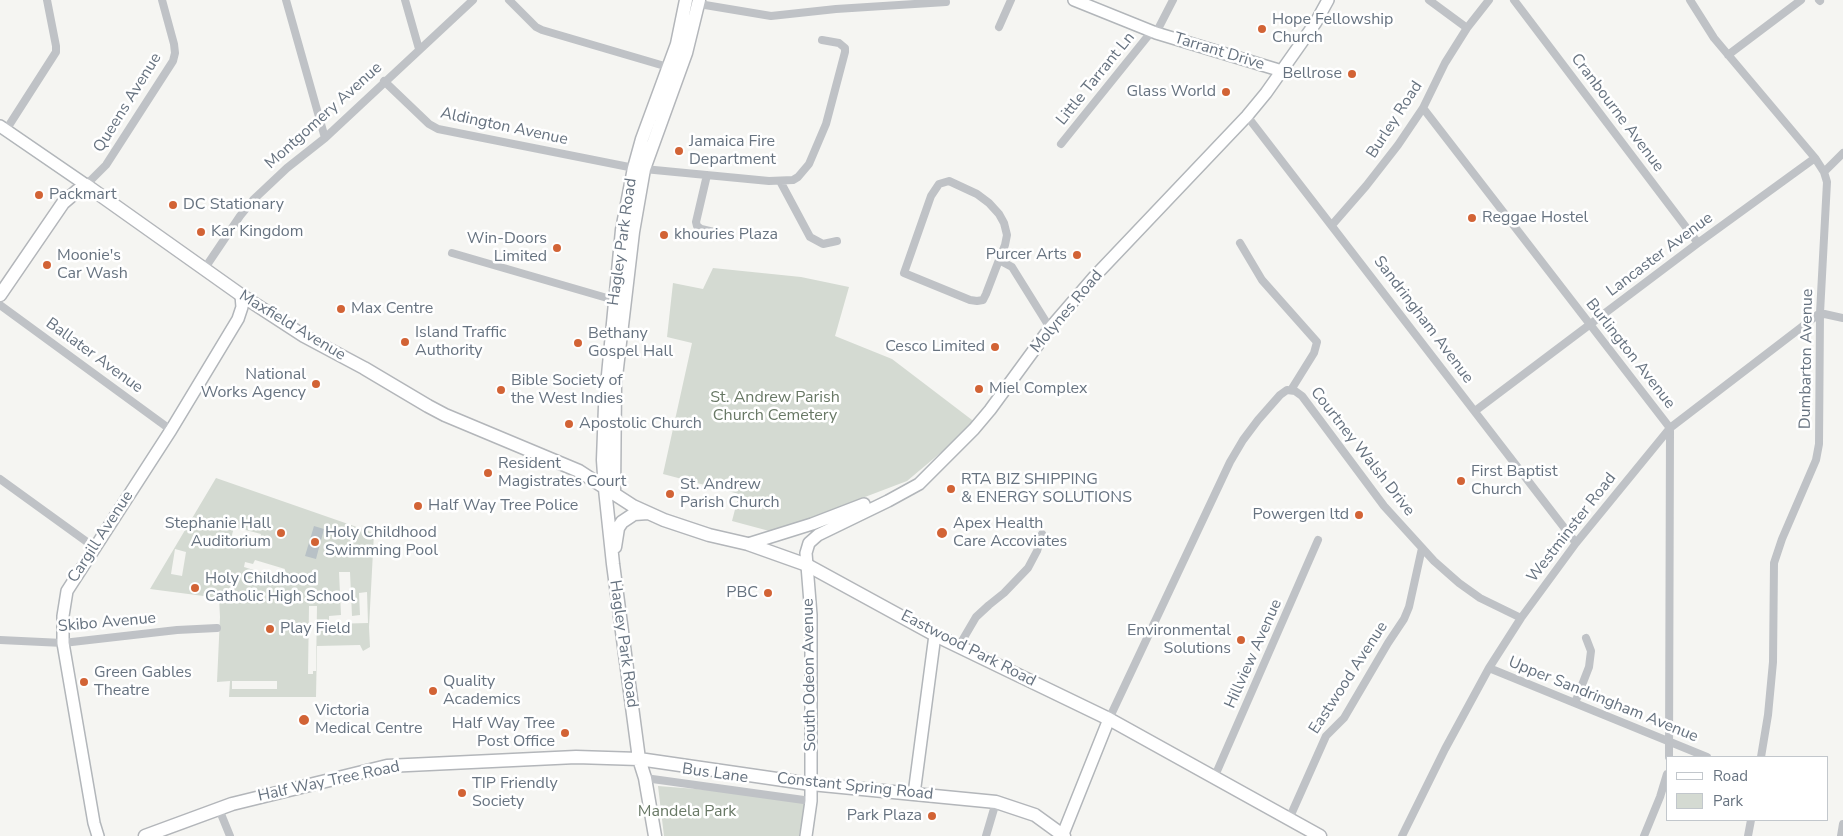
<!DOCTYPE html>
<style>
body{margin:0}
#map{position:relative;width:1843px;height:836px;overflow:hidden;background:#f5f5f2;font-family:"Nunito Sans",sans-serif}
canvas{display:block}
.legend{position:absolute;left:1666px;top:756px;width:162px;height:65px;box-sizing:border-box;background:#fff;border:1px solid #c2c7cc;margin:0;padding:6px 9px;list-style:none;font-size:15px;color:#677380}
.legend li{display:flex;align-items:center;gap:10px;height:25px}
.legend b{width:25px;border:1px solid #c2c7cc}
</style>
<div id="map">
<canvas width="1843" height="836"></canvas>
<ul class="legend">
<li><b style="height:6px;background:#fff"></b>Road</li>
<li><b style="height:14px;background:#d4dad2"></b>Park</li>
</ul>
</div>
<script>
const ctx = document.querySelector('canvas').getContext('2d');
ctx.lineJoin = 'round';
function fill(path, color) { ctx.fillStyle = color; ctx.fill(path, 'evenodd'); }
const toPath = rows => new Path2D(rows.map(r => 'M' + r).join(''));
function stroke(path, color, width, dash) { ctx.strokeStyle = color; ctx.lineWidth = width; ctx.lineCap = dash ? 'butt' : 'round'; ctx.setLineDash(dash || []); ctx.stroke(path); }
function label(font, color, halo, rows, align = 'center') {
  ctx.font = font + ' "Nunito Sans",sans-serif'; ctx.lineWidth = 5; ctx.setLineDash([]); ctx.textBaseline = 'middle'; ctx.strokeStyle = halo; ctx.fillStyle = color; for (const [text, x, y, turn = 0] of rows) {
    ctx.save(); ctx.translate(x, y); ctx.rotate((+turn || 0) * Math.PI / 180); ctx.textAlign = isNaN(turn) ? turn : align; if (halo) ctx.strokeText(text, 0, 0); ctx.fillText(text, 0, 0); ctx.restore();
  }
}
fill(toPath([
 [713,268,801,277,849,287,835,336,892,359,976,423,907,481,773,532,732,521,739,494,663,474,692,343,667,337,673,283,703,289],
 [216,478,374,533,369,627,370,647,363,651,360,645,317,646,316,697,229,697,230,681,217,682,220,617,219,598,150,589],
 [234,527,261,534,258,547,231,539],
 [175,549,186,552,182,576,171,574],
 [255,560,285,569,282,579,244,567,245,562,253,564],
 [339,572,350,572,352,616,360,615,359,593,367,592,368,623,329,624,329,616,341,615],
 [309,606,317,606,316,671,313,671,313,674,308,674],
 [232,681,277,681,277,689,232,689],
 [658,786,709,790,805,803,799,836,664,836]
]), '#d4dad2');
fill(toPath([
 [314,526,324,529,316,559,305,556]
]), '#b8c1c6');
const secondary = toPath([
 [1074,0,1156,33,1282,71],
 [0,126,86,185],
 [748,544,812,524,864,504],
 [914,794,935,635],
 [1063,834,1109,719],
 [98,836,94,823,63,643,63,616,67,591,171,430,238,319,242,307,241,295],
 [806,836,811,801,811,615,806,553,809,543,818,535,888,501,919,484,974,429,990,410,1050,328,1094,277,1247,116,1266,93,1316,22,1328,0]
]);
const primary = toPath([
 [0,295,63,203,77,191,86,185,241,295,304,336,364,368,428,406,445,415,579,471,633,506,664,520,709,535,748,544,807,565,935,635,1109,719,1320,836],
 [614,494,615,385,633,232,644,169,686,53,699,0],
 [615,547,618,528,622,522,634,514,648,513],
 [145,836,232,804,387,766,576,757,639,759,811,784,996,802,1035,815,1064,836],
 [655,836,645,778,639,759,613,564,605,489,603,460,605,406,622,230,634,168,642,139,677,44,686,0]
]);
stroke(secondary, '#b2b6ba', 14);
stroke(primary, '#b3b6ba', 15);
stroke(toPath([
 [286,0,325,138],
 [405,0,419,49],
 [509,0,536,27,542,30,668,67],
 [1429,0,1467,28],
 [1514,0,1698,243],
 [1690,0,1714,38,1815,158,1824,172,1827,182,1820,313,1819,444,1816,460,1782,539,1774,563,1773,662,1768,715,1761,757],
 [1819,0,1820,1],
 [699,4,771,16,836,9,946,2],
 [999,27,1011,0],
 [1156,33,1173,0],
 [1728,55,1801,0],
 [384,81,429,124,438,129,634,168],
 [1423,108,1670,428,1669,757],
 [1247,116,1576,543],
 [6,130,56,52,56,46,47,0],
 [1061,144,1152,31],
 [644,169,769,181,793,180,798,177,809,164,826,124,845,52,845,48,839,43,822,40],
 [1824,172,1843,153],
 [707,175,696,222,697,226,701,229,714,232],
 [780,181,810,237,823,244,837,241],
 [86,185,106,165,173,61,175,53,174,44,162,0],
 [1332,225,1366,186,1398,145,1423,108,1445,63,1467,28,1489,0],
 [1240,243,1262,280,1317,342,1314,353,1291,390],
 [452,253,614,300],
 [999,260,1005,245,1007,235,1004,223,999,214,989,203,977,194,949,181,939,184,931,196,904,273,970,300,977,301,983,300,986,294,999,260,1012,267,1050,328],
 [207,265,240,216,253,200,287,168,325,138,473,0],
 [0,305,171,430],
 [1475,411,1698,243,1815,158],
 [0,479,94,547],
 [0,640,63,643,177,630,217,628],
 [959,646,976,617,989,605,1004,593,1028,568,1037,551,1042,534],
 [1489,668,1707,757],
 [1575,703,1589,667,1591,651,1586,638],
 [1109,719,1230,462,1243,440,1258,420,1280,395,1287,390,1295,391,1302,396,1384,506,1434,561,1459,583,1480,598,1521,618],
 [645,778,811,801],
 [1214,778,1318,540],
 [219,809,230,836],
 [1289,819,1326,736,1344,718,1388,643,1404,619,1409,607,1422,548],
 [986,836,996,802],
 [1402,836,1445,749,1489,668,1521,618,1576,543,1670,428,1820,313,1843,318],
 [1644,836,1660,797,1667,774],
 [1748,836,1751,820],
 [1841,836,1843,824]
]), '#bfc2c6', 8);
stroke(secondary, '#fff', 11);
stroke(primary, '#fff', 12);
for (const [x, y, r, color] of [
 [1262,29,5,"#d26335"],
 [1352,74,5,"#d26335"],
 [1226,92,5,"#d26335"],
 [679,151,5,"#d26335"],
 [39,195,5,"#d26335"],
 [173,205,5,"#d26335"],
 [1472,218,5,"#d26335"],
 [201,232,5,"#d26335"],
 [664,235,5,"#d26335"],
 [557,248,5,"#d26335"],
 [1077,255,5,"#d26335"],
 [47,265,5,"#d26335"],
 [341,309,5,"#d26335"],
 [405,342,5,"#d26335"],
 [578,343,5,"#d26335"],
 [995,347,5,"#d26335"],
 [316,384,5,"#d26335"],
 [979,389,5,"#d26335"],
 [501,390,5,"#d26335"],
 [569,424,5,"#d26335"],
 [488,473,5,"#d26335"],
 [1461,481,5,"#d26335"],
 [951,489,5,"#d26335"],
 [670,494,5,"#d26335"],
 [418,506,5,"#d26335"],
 [1359,515,5,"#d26335"],
 [281,533,5,"#d26335"],
 [942,533,6,"#d26335"],
 [315,542,5,"#d26335"],
 [195,588,5,"#d26335"],
 [768,593,5,"#d26335"],
 [270,629,5,"#d26335"],
 [1241,640,5,"#d26335"],
 [84,682,5,"#d26335"],
 [433,691,5,"#d26335"],
 [304,720,6,"#d26335"],
 [565,733,5,"#d26335"],
 [462,793,5,"#d26335"],
 [932,816,5,"#d26335"]
]) { const dot = new Path2D(); dot.arc(x, y, r, 0, 2 * Math.PI); ctx.fillStyle = color; ctx.fill(dot); stroke(dot, '#fff', 2); }
label('16px', '#677380', '#fff', [
 ["Hope Fellowship",1272,20],
 ["Church",1272,38],
 ["Bellrose",1342,74,"right"],
 ["Glass World",1216,92,"right"],
 ["Jamaica Fire",689,142],
 ["Department",689,160],
 ["Packmart",49,195],
 ["DC Stationary",183,205],
 ["Reggae Hostel",1482,218],
 ["Kar Kingdom",211,232],
 ["khouries Plaza",674,235],
 ["Win-Doors",547,239,"right"],
 ["Limited",547,257,"right"],
 ["Purcer Arts",1067,255,"right"],
 ["Moonie's",57,256],
 ["Car Wash",57,274],
 ["Max Centre",351,309],
 ["Island Traffic",415,333],
 ["Authority",415,351],
 ["Bethany",588,334],
 ["Gospel Hall",588,352],
 ["Cesco Limited",985,347,"right"],
 ["National",306,375,"right"],
 ["Works Agency",306,393,"right"],
 ["Bible Society of",511,381],
 ["the West Indies",511,399],
 ["Miel Complex",989,389],
 ["Apostolic Church",579,424],
 ["Resident",498,464],
 ["Magistrates Court",498,482],
 ["First Baptist",1471,472],
 ["Church",1471,490],
 ["RTA BIZ SHIPPING",961,480],
 ["& ENERGY SOLUTIONS",961,498],
 ["St. Andrew",680,485],
 ["Parish Church",680,503],
 ["Half Way Tree Police",428,506],
 ["Powergen ltd",1349,515,"right"],
 ["Stephanie Hall",271,524,"right"],
 ["Auditorium",271,542,"right"],
 ["Apex Health",953,524],
 ["Care Accoviates",953,542],
 ["Holy Childhood",325,533],
 ["Swimming Pool",325,551],
 ["Holy Childhood",205,579],
 ["Catholic High School",205,597],
 ["PBC",758,593,"right"],
 ["Play Field",280,629],
 ["Environmental",1231,631,"right"],
 ["Solutions",1231,649,"right"],
 ["Green Gables",94,673],
 ["Theatre",94,691],
 ["Quality",443,682],
 ["Academics",443,700],
 ["Victoria",315,711],
 ["Medical Centre",315,729],
 ["Half Way Tree",555,724,"right"],
 ["Post Office",555,742,"right"],
 ["TIP Friendly",472,784],
 ["Society",472,802],
 ["Park Plaza",922,816,"right"]
], 'left');
label('16px', '#677380', '#fff', [
 ["Tarrant Drive",1219,52,17],
 ["Little Tarrant Ln",1096,79,-51],
 ["Queens Avenue",128,103,-58],
 ["Cranbourne Avenue",1617,113,53],
 ["Montgomery Avenue",324,116,-42],
 ["Burley Road",1395,120,-57],
 ["Aldington Avenue",504,127,12],
 ["Hagley Park Road",623,242,-82],
 ["Lancaster Avenue",1660,255,-37],
 ["Molynes Road",1067,312,-50],
 ["Sandringham Avenue",1423,320,53],
 ["Maxfield Avenue",292,326,31],
 ["Burlington Avenue",1630,354,52],
 ["Ballater Avenue",94,356,36],
 ["Dumbarton Avenue",1807,359,-89],
 ["Courtney Walsh Drive",1362,452,52],
 ["Westminster Road",1572,528,-52],
 ["Cargill Avenue",101,537,-57],
 ["Skibo Avenue",107,623,-5],
 ["Hagley Park Road",623,644,82],
 ["Eastwood Park Road",968,649,27],
 ["Hillview Avenue",1254,654,-66],
 ["South Odeon Avenue",810,675,-91],
 ["Eastwood Avenue",1349,678,-57],
 ["Upper Sandringham Avenue",1603,700,22],
 ["Bus Lane",715,774,8],
 ["Half Way Tree Road",329,782,-12],
 ["Constant Spring Road",855,787,6]
]);
label('16px', '#687865', '#fff', [
 ["St. Andrew Parish",775,398],
 ["Church Cemetery",775,416],
 ["Mandela Park",687,812]
]);
</script>
